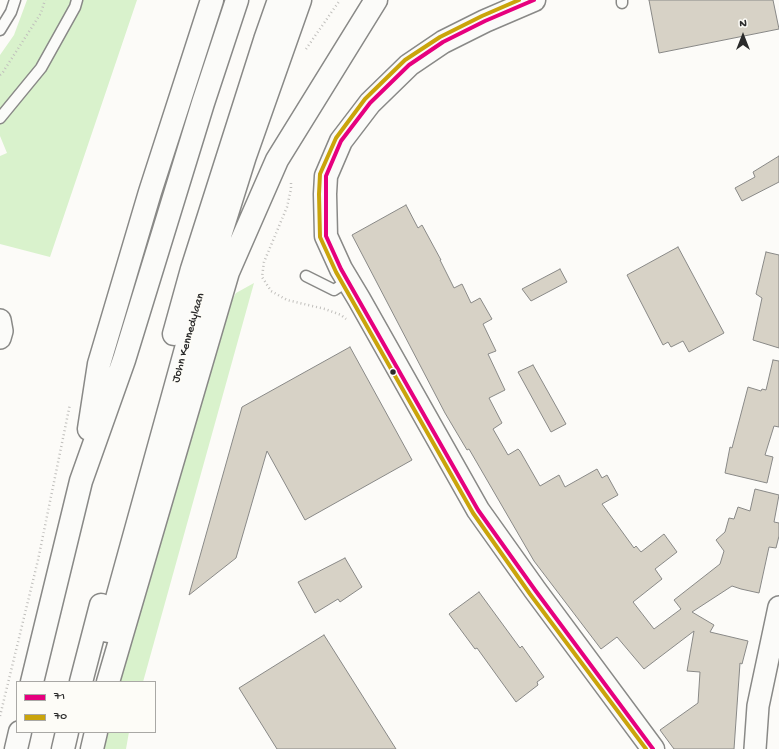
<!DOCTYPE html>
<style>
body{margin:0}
#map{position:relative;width:779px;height:749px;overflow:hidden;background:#fcfbf8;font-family:"Gochi Hand",sans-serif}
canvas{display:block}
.legend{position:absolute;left:16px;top:681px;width:140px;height:52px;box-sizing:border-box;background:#fdfcf7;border:1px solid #a9a8a5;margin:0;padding:5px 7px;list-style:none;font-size:12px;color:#2b2b2b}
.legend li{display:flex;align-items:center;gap:8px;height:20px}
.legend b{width:20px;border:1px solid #a9a8a5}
.north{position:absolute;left:723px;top:16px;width:40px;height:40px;-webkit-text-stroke:3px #fdfcf7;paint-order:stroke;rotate:0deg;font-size:11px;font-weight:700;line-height:16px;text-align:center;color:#2b2b2b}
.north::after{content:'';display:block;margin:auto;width:14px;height:18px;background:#2b2b2b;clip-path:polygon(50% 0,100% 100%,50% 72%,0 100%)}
</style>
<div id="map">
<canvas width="779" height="749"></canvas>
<ul class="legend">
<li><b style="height:5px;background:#e6007e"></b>71</li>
<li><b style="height:5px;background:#caa40b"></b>70</li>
</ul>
<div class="north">N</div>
</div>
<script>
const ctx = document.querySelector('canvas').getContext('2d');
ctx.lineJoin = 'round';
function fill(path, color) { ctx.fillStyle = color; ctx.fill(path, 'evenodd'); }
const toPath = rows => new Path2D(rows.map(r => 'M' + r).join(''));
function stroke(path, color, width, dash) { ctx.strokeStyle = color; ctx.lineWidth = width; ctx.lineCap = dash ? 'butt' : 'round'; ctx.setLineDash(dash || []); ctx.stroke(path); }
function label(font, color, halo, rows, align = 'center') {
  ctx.font = font + ' "Gochi Hand",sans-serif'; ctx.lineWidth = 3.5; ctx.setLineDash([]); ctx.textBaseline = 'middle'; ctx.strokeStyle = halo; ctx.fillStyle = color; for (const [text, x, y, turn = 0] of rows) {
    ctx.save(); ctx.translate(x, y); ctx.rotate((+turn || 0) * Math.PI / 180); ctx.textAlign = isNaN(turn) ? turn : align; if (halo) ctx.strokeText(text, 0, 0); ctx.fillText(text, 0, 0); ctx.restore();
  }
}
fill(toPath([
 [27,0,137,0,50,257,0,244,0,156,7,153,0,136,0,55,14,35],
 [254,283,143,682,117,682,223,316,236,293],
 [103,732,129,732,126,749,99,749]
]), '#d9f2cc');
const building = toPath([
 [649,0,773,0,779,29,659,53,649,0],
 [779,156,779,182,742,201,735,188,755,177,753,172,779,156],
 [406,205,418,228,422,225,441,260,440,260,454,288,462,284,471,303,480,298,492,319,483,324,496,351,488,354,505,390,489,398,502,423,493,429,508,455,518,449,520,451,540,486,559,475,565,487,597,469,602,478,607,475,618,495,602,504,634,548,636,546,641,552,664,534,677,552,655,569,662,579,633,602,654,629,681,609,674,600,720,564,724,551,716,540,725,532,729,518,734,519,738,507,750,511,755,489,779,495,774,522,779,523,779,536,776,548,769,547,759,593,741,589,732,586,692,612,714,625,710,632,748,641,742,664,740,663,734,749,674,749,660,730,698,703,700,672,687,671,694,631,644,669,617,637,601,649,534,561,469,449,467,450,445,413,352,235,406,205],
 [678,247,724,333,689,352,683,341,671,347,668,342,663,345,627,275,678,247],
 [766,252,779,255,779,348,753,340,762,298,756,294,766,252],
 [560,269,567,282,531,301,522,289,560,269],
 [350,347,412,460,305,520,267,451,236,558,189,595,242,407,350,347],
 [773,360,779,361,779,427,774,426,765,455,773,457,767,483,725,473,730,447,732,448,748,387,761,391,762,389,766,390,773,360],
 [533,365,566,424,551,432,518,372,533,365],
 [345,558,362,587,340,602,338,599,315,613,298,582,345,558],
 [479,592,520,648,522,646,544,677,537,682,538,685,516,702,477,648,475,649,449,614,479,592],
 [324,635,396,749,277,749,239,688,324,635]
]);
fill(building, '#d7d2c6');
stroke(building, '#898987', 1);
const service = toPath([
 [622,3,622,0],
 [0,30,11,12,15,0],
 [0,118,41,68,75,7,77,0],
 [306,276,334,290,348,281]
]);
const minor = toPath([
 [0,320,2,331,0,338],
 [755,749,758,706,779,607]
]);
const tertiary = toPath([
 [534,0,485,21,443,42,409,65,370,103,341,141,326,176,325,194,326,236,341,269,359,299,478,510,535,590,653,749]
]);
const trunk = toPath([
 [174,334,192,269,265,40,279,0],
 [89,429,99,364,150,192,212,0],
 [108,631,197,309,245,156,300,0],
 [32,682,81,481,124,360,203,103,237,0],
 [81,682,101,605],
 [108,682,228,272,277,160,376,0],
 [16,749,20,732],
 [63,749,67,732],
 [92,749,96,732]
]);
stroke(service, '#898987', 13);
stroke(minor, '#898987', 24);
stroke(tertiary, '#898987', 25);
stroke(trunk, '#898987', 25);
stroke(toPath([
 [306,49,340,0],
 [0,75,3,72,41,13,45,0],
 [291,183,291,189,287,207,264,262,262,277,271,291,287,300,325,309,341,315,346,319],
 [0,716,38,560,70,404]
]), '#c0bfbc', 2.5, [1, 3]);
stroke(service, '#fbfbf9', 10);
stroke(minor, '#fbfbf9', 21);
stroke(tertiary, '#fbfbf9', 22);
stroke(trunk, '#fbfbf9', 22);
stroke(toPath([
 [534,0,485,21,443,42,409,65,370,103,341,141,326,176,326,236,341,269,478,510,535,590,653,749]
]), '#e6007e', 4);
stroke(toPath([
 [519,0,482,16,440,37,405,60,365,99,336,138,320,174,319,194,320,237,336,272,473,513,530,594,646,749]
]), '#caa40b', 4);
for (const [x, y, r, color] of [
 [393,372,3.5,"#2b2b2b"]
]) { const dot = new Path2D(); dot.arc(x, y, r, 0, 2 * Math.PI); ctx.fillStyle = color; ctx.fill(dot); stroke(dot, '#fdfcf7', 1.5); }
label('12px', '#2b2b2b', '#fdfcf7', [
 ["John Kennedylaan",189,338,-74]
]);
</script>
